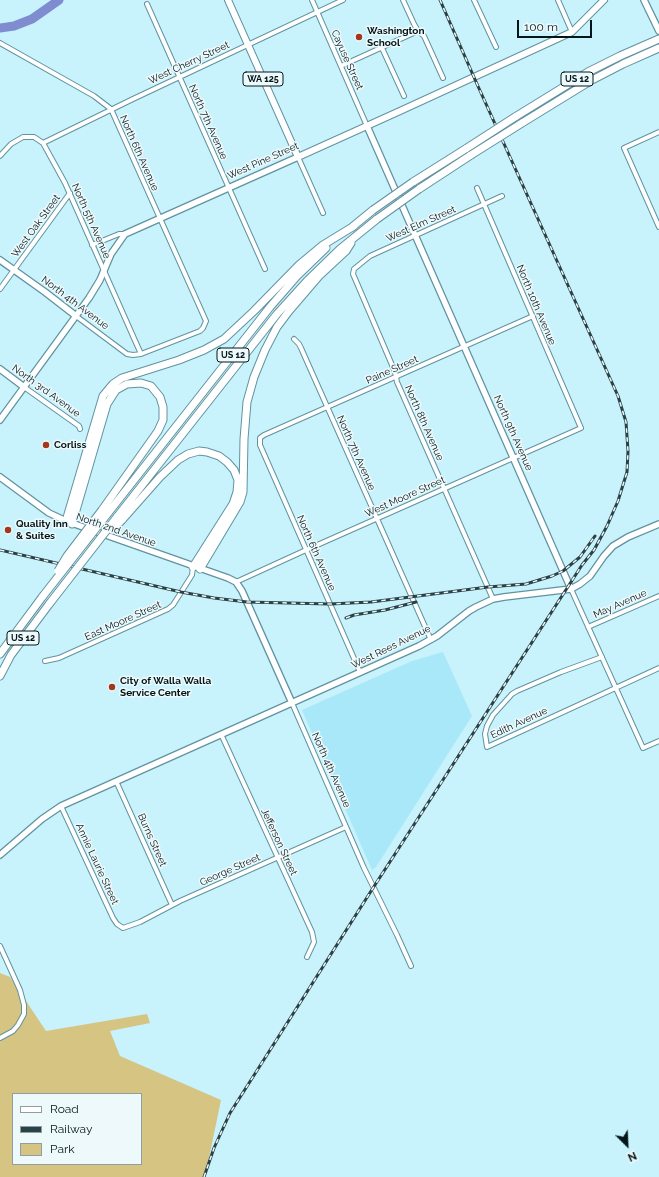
<!DOCTYPE html>
<style>
body{margin:0}
#map{position:relative;width:659px;height:1177px;overflow:hidden;background:#c8f2fc;font-family:Raleway,sans-serif}
canvas{display:block}
.legend{position:absolute;left:12px;top:1093px;width:130px;height:72px;box-sizing:border-box;background:#eef9fb;border:1px solid #909ea1;margin:0;padding:5px 7px;list-style:none;font-size:12px;color:#02161a}
.legend li{display:flex;align-items:center;gap:8px;height:20px}
.legend b{width:20px;border:1px solid #909ea1}
.north{position:absolute;left:607px;top:1125px;width:40px;height:40px;-webkit-text-stroke:3px #eef9fb;paint-order:stroke;rotate:156deg;font-size:11px;font-weight:700;line-height:16px;text-align:center;color:#02161a}
.north::after{content:'';display:block;margin:auto;width:14px;height:18px;background:#02161a;clip-path:polygon(50% 0,100% 100%,50% 72%,0 100%)}
.scale{position:absolute;left:517px;top:20px;width:75px;height:18px;box-sizing:border-box;border:2px solid #02161a;border-top:0;padding-left:5px;font-size:12px;line-height:14px;white-space:nowrap;color:#02161a;-webkit-text-stroke:3px #eef9fb;paint-order:stroke}
</style>
<div id="map">
<canvas width="659" height="1177"></canvas>
<ul class="legend">
<li><b style="height:5px;background:#fff"></b>Road</li>
<li><b style="height:5px;background:#294247"></b>Railway</li>
<li><b style="height:11px;background:#d6c482"></b>Park</li>
</ul>
<div class="north">N</div>
<div class="scale">100 m</div>
</div>
<script>
const ctx = document.querySelector('canvas').getContext('2d');
ctx.lineJoin = 'round';
function fill(path, color) { ctx.fillStyle = color; ctx.fill(path, 'evenodd'); }
const toPath = rows => new Path2D(rows.map(r => 'M' + r).join(''));
function stroke(path, color, width, dash) { ctx.strokeStyle = color; ctx.lineWidth = width; ctx.lineCap = dash ? 'butt' : 'round'; ctx.setLineDash(dash || []); ctx.stroke(path); }
function label(font, color, halo, rows, align = 'center') {
  ctx.font = font + ' Raleway,sans-serif'; ctx.lineWidth = 3; ctx.setLineDash([]); ctx.textBaseline = 'middle'; ctx.strokeStyle = halo; ctx.fillStyle = color; for (const [text, x, y, turn = 0] of rows) {
    ctx.save(); ctx.translate(x, y); ctx.rotate((+turn || 0) * Math.PI / 180); ctx.textAlign = isNaN(turn) ? turn : align; if (halo) ctx.strokeText(text, 0, 0); ctx.fillText(text, 0, 0); ctx.restore();
  }
}
fill(toPath([
 [443,652,472,716,376,867,372,870,302,710,412,661]
]), '#a9e8f8');
fill(toPath([
 [0,973,10,977,46,1031,147,1014,150,1023,110,1031,120,1056,221,1100,205,1177,0,1177],
 [13,1094,141,1094,141,1164,13,1164]
]), '#d6c482');
stroke(toPath([
 [0,28,14,26,32,19,59,0]
]), '#7f8ccf', 9);
const street = toPath([
 [312,0,367,126],
 [403,0,414,24,418,31,424,36,443,78],
 [474,0,496,47],
 [558,0,572,32],
 [147,4,265,269],
 [0,43,94,96,111,109,206,321,203,328,200,331,141,354,133,355,127,354,76,316],
 [382,48,404,96],
 [341,66,418,31],
 [659,132,624,148,659,227],
 [43,143,133,99,343,0],
 [0,156,11,144,23,137,34,137,43,143,65,183,141,354],
 [298,157,323,213],
 [92,245,119,234,125,234],
 [0,289,70,193],
 [294,339,299,344,301,348,431,640],
 [24,387,79,426,80,429],
 [236,582,306,550,581,428,477,188],
 [571,589,643,748,659,741],
 [493,599,397,382,395,372,353,274,354,269,370,256,502,196],
 [588,627,659,596],
 [602,657,561,672,517,691,512,694,493,715,487,726,485,734,487,747,659,668],
 [45,661,59,658,168,609,173,605,192,575,193,567],
 [360,672,260,445,260,438,264,435,533,316],
 [292,703,364,868,397,935,411,966],
 [221,734,312,932,314,942,307,957],
 [116,781,172,905],
 [61,806,113,918,117,924,123,928,140,922,180,901,346,827],
 [0,946,20,990,24,1005,24,1014,18,1025,13,1031,0,1038]
]);
const secondary = toPath([
 [644,0,659,31],
 [367,126,571,589],
 [0,260,45,292,76,316],
 [0,369,24,387],
 [0,420,89,298,100,280,111,254,125,234,298,157],
 [0,477,49,513,66,521,228,578,236,582,242,591,292,703],
 [0,855,42,819,61,806,419,646,437,636,469,611,476,607,493,599,504,597,571,589,580,584,590,576,604,556,613,546,628,537,659,524]
]);
const primary = toPath([
 [228,0,298,157,400,111,572,32,604,0]
]);
const highway = toPath([
 [515,117,588,72,620,56,659,39],
 [522,123,592,80,623,64,659,48],
 [413,182,467,148],
 [419,189,471,155],
 [351,228,373,210],
 [108,513,270,307,297,276,326,248],
 [117,517,277,314,307,281,340,249,377,219],
 [122,520,160,477,178,460,188,454,199,451,207,452,219,456,227,462,234,470,238,480,237,492,233,504,193,567],
 [66,521,103,396,113,384,122,378,179,360,204,350,224,339,254,311,299,265,323,245,354,226],
 [72,524,107,404,116,390,127,384,141,383,151,386,160,397,163,407,163,420,158,431,102,510],
 [200,569,240,502,243,492,244,439,247,402,254,377,265,350,277,327,289,311,319,276,346,251,351,243],
 [0,654,43,596],
 [0,676,11,655,50,603]
]);
stroke(street, '#60939f', 6);
stroke(secondary, '#60939f', 8);
stroke(primary, '#60939f', 8);
stroke(highway, '#60939f', 9);
stroke(street, '#fff', 4);
stroke(secondary, '#fff', 5.5);
stroke(primary, '#fff', 6);
stroke(highway, '#fff', 7);
const rail = toPath([
 [0,550,181,592,214,598,247,602,330,604,371,602,488,587,526,584,552,576,563,571,580,557,595,536],
 [346,618,354,615,385,610,416,602],
 [204,1177,214,1148,230,1113,373,888,582,565,594,550,607,526,618,501,627,472,628,451,626,422,618,396,477,84,440,0]
]);
stroke(rail, '#294247', 3);
stroke(rail, '#eef9fb', 1.5, [4.5]);
const highwayBridge = toPath([
 [467,148,515,117],
 [471,155,522,123],
 [373,210,413,182],
 [377,219,419,189],
 [112,530,122,520],
 [58,571,67,556,102,510],
 [43,596,108,513],
 [50,603,117,517]
]);
stroke(highwayBridge, '#60939f', 9, []);
stroke(highwayBridge, '#fff', 7);
for (const [x, y, r, color] of [
 [359,37,4,"#a0381e"],
 [46,445,4,"#a0381e"],
 [8,530,4,"#a0381e"],
 [112,687,4,"#a0381e"]
]) { const dot = new Path2D(); dot.arc(x, y, r, 0, 2 * Math.PI); ctx.fillStyle = color; ctx.fill(dot); stroke(dot, '#eef9fb', 1.5); }
for (const [x, y, w] of [
 [263,79,40],
 [577,79,32],
 [233,355,32],
 [23,638,32]
]) { const box = new Path2D(); box.roundRect(x - w / 2, y - 7, w, 14, 3); ctx.fillStyle = '#eef9fb'; ctx.fill(box); stroke(box, '#02161a', 1); }
label('bold 9px', '#02161a', null, [
 ["WA 125",263,79],
 ["US 12",577,79],
 ["US 12",233,355],
 ["US 12",23,638]
]);
label('bold 10px', '#02161a', '#eef9fb', [
 ["Washington",367,31],
 ["School",367,43],
 ["Corliss",54,445],
 ["Quality Inn",16,524],
 ["& Suites",16,536],
 ["City of Walla Walla",120,681],
 ["Service Center",120,693]
], 'left');
label('10px', '#02161a', '#eef9fb', [
 ["Cayuse Street",347,60,66],
 ["West Cherry Street",189,63,-25],
 ["North 7th Avenue",208,122,66],
 ["North 6th Avenue",139,153,66],
 ["West Pine Street",263,161,-24],
 ["North 5th Avenue",91,221,66],
 ["West Elm Street",421,224,-24],
 ["West Oak Street",36,226,-54],
 ["North 4th Avenue",75,303,37],
 ["North 10th Avenue",536,305,67],
 ["Paine Street",392,370,-24],
 ["North 3rd Avenue",46,391,36],
 ["North 8th Avenue",424,423,66],
 ["North 9th Avenue",513,433,66],
 ["North 7th Avenue",356,453,66],
 ["West Moore Street",405,497,-24],
 ["North 2nd Avenue",116,530,19],
 ["North 6th Avenue",316,553,66],
 ["May Avenue",620,604,-24],
 ["East Moore Street",123,621,-24],
 ["West Rees Avenue",391,647,-26],
 ["Edith Avenue",519,723,-25],
 ["North 4th Avenue",331,770,66],
 ["Burns Street",152,840,66],
 ["Jefferson Street",279,842,65],
 ["Annie Laurie Street",97,864,65],
 ["George Street",230,870,-24]
]);
</script>
